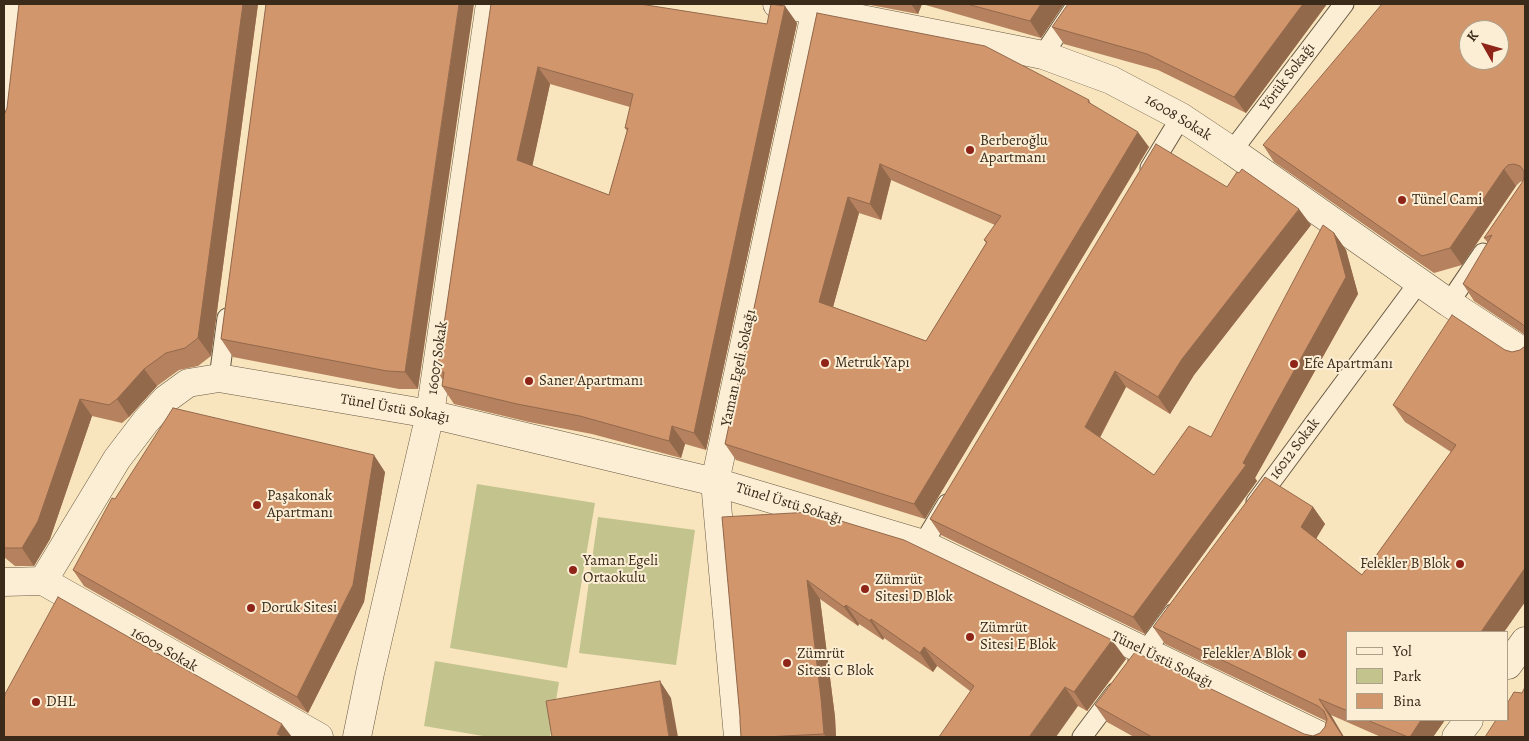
<!DOCTYPE html>
<meta charset="utf-8">
<style>
body{margin:0}
#map{position:relative;width:1529px;height:741px;overflow:hidden;background:#f9e5bd;font-family:Alegreya,serif}
canvas{display:block}
.frame{position:absolute;inset:0;border:5px solid #392a1a;pointer-events:none}
.legend{position:absolute;left:1346px;top:631px;width:162px;height:90px;box-sizing:border-box;background:#fbeed4;border:1px solid #ada08a;margin:0;padding:6px 9px;list-style:none;font-size:15px;color:#392a1a}
.legend li{display:flex;align-items:center;gap:10px;height:25px}
.legend b{width:25px;border:1px solid #ada08a}
.north{position:absolute;left:1459px;top:20px;width:50px;height:50px;box-sizing:border-box;background:#fbeed4;border:1px solid #ada08a;border-radius:50%;rotate:308deg;font-size:14px;font-weight:700;line-height:20px;text-align:center;color:#392a1a}
.north::after{content:'';display:block;margin:auto;width:18px;height:22px;background:#8f2418;clip-path:polygon(50% 0,100% 100%,50% 72%,0 100%)}
</style>
<div id="map">
<canvas width="1529" height="741"></canvas>
<div class="frame"></div>
<ul class="legend">
<li><b style="height:6px;background:#fbeed4"></b>Yol</li>
<li><b style="height:14px;background:#c3c38d"></b>Park</li>
<li><b style="height:14px;background:#d2966d"></b>Bina</li>
</ul>
<div class="north">K</div>
</div>
<script>
const ctx = document.querySelector('canvas').getContext('2d');
ctx.lineJoin = 'round';
function fill(path, color) { ctx.fillStyle = color; ctx.fill(path, 'evenodd'); }
const toPath = rows => new Path2D(rows.map(r => 'M' + r).join(''));
function stroke(path, color, width, dash) { ctx.strokeStyle = color; ctx.lineWidth = width; ctx.lineCap = dash ? 'butt' : 'round'; ctx.setLineDash(dash || []); ctx.stroke(path); }
function label(font, color, halo, rows, align = 'center') {
  ctx.font = font + ' Alegreya,serif'; ctx.lineWidth = 4; ctx.setLineDash([]); ctx.textBaseline = 'middle'; ctx.strokeStyle = halo; ctx.fillStyle = color; for (const [text, x, y, turn = 0] of rows) {
    ctx.save(); ctx.translate(x, y); ctx.rotate((+turn || 0) * Math.PI / 180); ctx.textAlign = isNaN(turn) ? turn : align; if (halo) ctx.strokeText(text, 0, 0); ctx.fillText(text, 0, 0); ctx.restore();
  }
}
fill(toPath([
 [477,484,595,503,567,668,450,648],
 [598,517,695,530,676,665,579,653],
 [435,661,559,682,550,737,489,737,424,726]
]), '#c3c38d');
const lane = toPath([
 [1043,55,1077,4],
 [1232,151,1344,4],
 [1150,168,1181,117],
 [1449,303,1483,253],
 [219,378,227,318],
 [1256,502,1419,282],
 [923,544,947,504],
 [1138,661,1173,614],
 [1082,737,1115,693]
]);
const street = toPath([
 [777,4,816,10,1043,55,1111,80,1181,117,1232,151,1449,303,1525,353],
 [4,123,18,4],
 [43,581,117,459,146,421,166,399,188,383,219,378,430,414,715,482,923,544,1323,737],
 [4,582,43,581,319,737],
 [1508,665,1525,641],
 [357,737,370,673,430,414,490,4],
 [738,737,715,482,817,4],
 [1456,737,1469,720]
]);
stroke(lane, '#695943', 21);
stroke(street, '#695943', 29);
stroke(lane, '#fbeed4', 19);
stroke(street, '#fbeed4', 28);
fill(toPath([
 [19,4,258,4,211,356,198,366,179,370,157,386,129,417,122,423,92,416,50,539,34,566,15,566,4,557,4,115,7,108],
 [266,4,418,389,399,389,233,357,221,339],
 [491,4,767,24,797,23,706,450,685,444,681,458,592,434,529,422,454,404,442,386,443,380,437,372],
 [550,84,630,107,625,128,627,131,609,195,532,166],
 [865,4,1064,4,1041,38,922,4,918,14],
 [1327,4,1246,113,1158,70,1064,44,1052,27],
 [1525,4,1525,335,1474,301,1463,284,1488,243,1484,238,1523,181,1520,182,1516,186,1462,265,1434,273,1274,162,1263,145],
 [817,13,1089,100,1091,104,1149,147,925,519,736,460,725,444],
 [891,180,995,225,984,240,986,243,926,341,833,307,859,213,881,220],
 [1227,187,1311,225,1194,375,1170,414,1126,387,1100,438,1154,475,1211,437,1334,233,1346,250,1358,294,1255,478,1257,481,1145,634,941,535,930,519],
 [1505,350,1512,352,1520,350,1525,602,1504,632,1348,632,1348,720,1445,720,1433,737,1381,737,1331,715,1344,737,1134,737,1107,722,1095,705,1313,736,1320,733,1325,727,1326,721,1165,644,1153,627,1313,507,1325,524,1316,538,1362,575,1451,452,1405,422,1393,405],
 [385,472,364,602,308,713,84,586,73,570,115,499],
 [722,517,1126,659,1087,711,1078,706,970,691,937,666,933,672,884,638,883,640,859,624,858,626,820,599,835,717,836,737,741,737,740,717]
]), '#b5815e');
fill(toPath([
 [243,4,258,4,211,356,198,338],
 [459,4,474,4,418,389,405,372],
 [911,4,922,4,918,14],
 [1041,4,1064,4,1041,38,1030,21],
 [1303,4,1327,4,1246,113,1234,97],
 [785,6,797,23,706,450,694,433],
 [538,67,550,84,530,177,517,160],
 [1138,132,1149,147,925,519,914,504],
 [880,164,891,180,881,220,870,204],
 [1504,169,1516,186,1462,265,1450,248],
 [848,197,859,213,830,318,819,302],
 [1299,209,1311,225,1194,375,1170,414,1158,397,1182,359],
 [1334,233,1346,250,1358,294,1255,478,1257,481,1145,634,1133,617,1243,463],
 [144,369,157,386,129,417,117,399],
 [1115,371,1126,387,1096,444,1085,427],
 [80,399,92,416,50,539,34,566,22,548],
 [672,426,685,444,681,458,669,441],
 [374,455,385,472,364,602,308,713,297,697],
 [1313,507,1325,524,1313,544,1301,527],
 [1525,568,1525,602,1504,632,1481,632],
 [807,580,820,599,835,717,836,737,826,737,824,734],
 [846,605,859,624,858,626,844,607],
 [871,619,884,638,883,640,870,621],
 [1112,640,1126,659,1087,711,1074,692],
 [924,647,937,666,933,672,920,653],
 [660,681,671,698,678,737,669,737],
 [1065,687,1078,706,1056,737,1029,737],
 [1319,699,1331,715,1344,737,1343,737],
 [1421,720,1445,720,1433,737,1410,737],
 [282,724,292,737,280,737,277,734]
]), '#93694c');
const building = toPath([
 [19,4,243,4,198,338,185,348,166,353,144,369,117,399,109,405,80,399,38,521,22,548,4,548,4,115,7,108,19,4],
 [266,4,459,4,405,372,387,371,221,339,266,4],
 [491,4,640,4,767,24,771,4,785,6,694,433,672,426,669,441,580,416,517,404,442,386,444,372,437,372,491,4],
 [538,67,633,94,625,128,628,128,609,195,517,160,538,67],
 [967,4,1041,4,1030,21,967,4],
 [1068,4,1303,4,1234,97,1147,54,1052,27,1068,4],
 [1382,4,1525,4,1525,327,1522,324,1463,284,1492,235,1484,238,1523,181,1524,176,1524,171,1520,166,1514,164,1508,165,1504,169,1450,248,1422,256,1263,145,1382,4],
 [1469,30,1499,30,1499,60,1469,60,1469,30],
 [817,13,985,46,1089,100,1088,102,1138,132,914,504,725,444,817,13],
 [880,164,1001,216,984,240,987,242,926,341,819,302,848,197,870,204,880,164],
 [1156,144,1227,187,1237,172,1239,173,1242,169,1299,209,1182,359,1158,397,1115,371,1085,427,1154,475,1189,426,1211,437,1323,225,1334,233,1346,277,1243,463,1246,465,1133,617,930,519,1156,144],
 [1452,315,1505,350,1512,352,1520,350,1525,346,1525,568,1481,632,1348,632,1348,711,1319,699,1343,737,1152,737,1095,705,1135,652,1304,734,1313,736,1320,733,1325,727,1327,719,1324,711,1318,706,1153,627,1265,477,1313,507,1301,527,1362,575,1456,445,1393,405,1452,315],
 [173,408,374,455,353,585,297,697,73,570,112,498,115,499,173,408],
 [811,512,904,540,1112,640,1074,692,1065,687,1029,737,939,737,974,686,924,647,920,653,871,619,870,621,846,605,844,607,807,580,821,698,824,734,764,737,741,737,740,722,740,717,722,517,811,512],
 [58,597,282,724,277,734,284,737,4,737,4,702,5,694,58,597],
 [660,681,669,737,552,737,546,701,660,681],
 [1525,687,1525,737,1485,737,1496,720,1508,720,1508,702,1514,692,1522,693,1525,687],
 [1367,720,1421,720,1410,737,1408,737,1367,720]
]);
fill(building, '#d2966d');
stroke(building, '#93694c', 1);
for (const [x, y, r, color] of [
 [970,150,5,"#8f2418"],
 [1402,200,5,"#8f2418"],
 [825,363,5,"#8f2418"],
 [1294,364,5,"#8f2418"],
 [529,381,5,"#8f2418"],
 [257,505,5,"#8f2418"],
 [1460,564,5,"#8f2418"],
 [573,570,5,"#8f2418"],
 [865,589,5,"#8f2418"],
 [251,608,5,"#8f2418"],
 [970,637,5,"#8f2418"],
 [1302,654,5,"#8f2418"],
 [787,663,5,"#8f2418"],
 [36,702,5,"#8f2418"]
]) { const dot = new Path2D(); dot.arc(x, y, r, 0, 2 * Math.PI); ctx.fillStyle = color; ctx.fill(dot); stroke(dot, '#fbeed4', 2); }
label('15px', '#392a1a', '#fbeed4', [
 ["Yörük Sokağı",1288,77,-53],
 ["16008 Sokak",1178,118,31],
 ["16007 Sokak",438,358,-82],
 ["Yaman Egeli Sokağı",739,368,-78],
 ["Tünel Üstü Sokağı",395,409,10],
 ["16012 Sokak",1295,449,-53],
 ["Tünel Üstü Sokağı",789,504,17],
 ["16009 Sokak",164,650,30],
 ["Tünel Üstü Sokağı",1162,660,26]
]);
label('15px', '#392a1a', '#fbeed4', [
 ["Berberoğlu",980,141],
 ["Apartmanı",980,158],
 ["Tünel Cami",1412,200],
 ["Metruk Yapı",835,363],
 ["Efe Apartmanı",1304,364],
 ["Saner Apartmanı",539,381],
 ["Paşakonak",267,496],
 ["Apartmanı",267,513],
 ["Yaman Egeli",583,561],
 ["Ortaokulu",583,578],
 ["Felekler B Blok",1450,564,"right"],
 ["Zümrüt",875,580],
 ["Sitesi D Blok",875,597],
 ["Doruk Sitesi",261,608],
 ["Zümrüt",980,628],
 ["Sitesi E Blok",980,645],
 ["Zümrüt",797,654],
 ["Sitesi C Blok",797,671],
 ["Felekler A Blok",1292,654,"right"],
 ["DHL",46,702]
], 'left');
</script>
